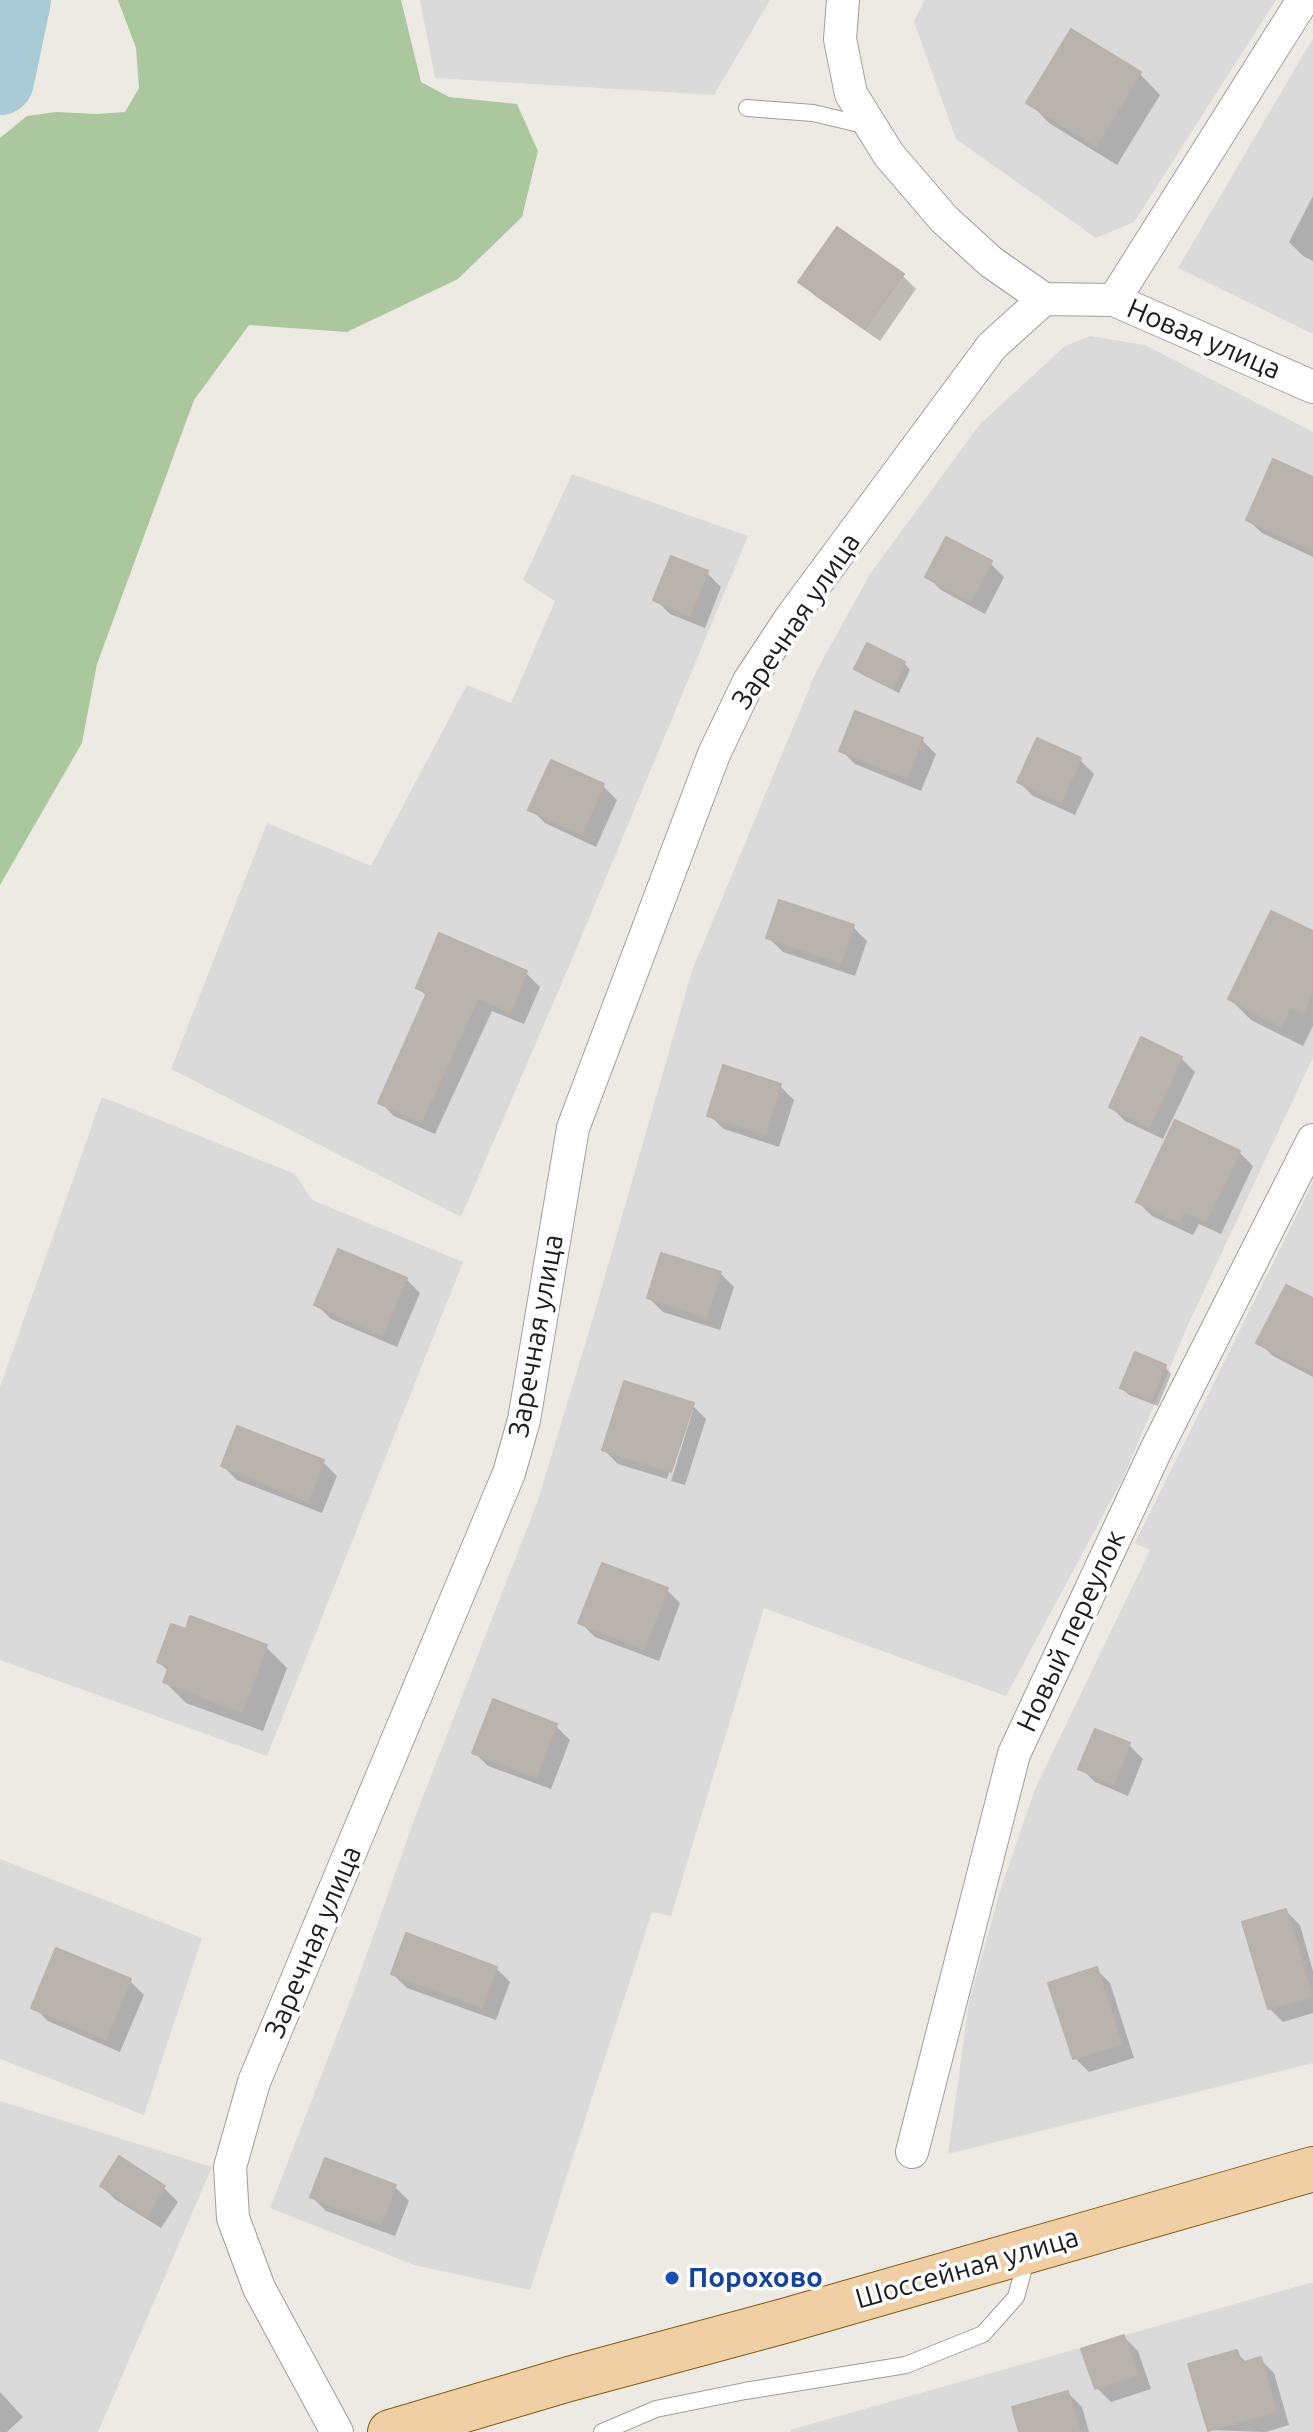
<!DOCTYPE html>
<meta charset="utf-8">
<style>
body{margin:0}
canvas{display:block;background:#edeae4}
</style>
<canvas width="1313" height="2432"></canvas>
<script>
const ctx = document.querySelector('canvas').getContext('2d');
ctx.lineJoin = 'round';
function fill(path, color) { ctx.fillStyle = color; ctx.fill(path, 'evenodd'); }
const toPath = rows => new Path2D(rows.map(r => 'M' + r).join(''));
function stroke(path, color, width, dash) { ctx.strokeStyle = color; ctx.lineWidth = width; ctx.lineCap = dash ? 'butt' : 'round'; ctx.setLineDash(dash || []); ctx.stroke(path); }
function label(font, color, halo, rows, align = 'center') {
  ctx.font = font + ' Ubuntu,sans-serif'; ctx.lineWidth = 7; ctx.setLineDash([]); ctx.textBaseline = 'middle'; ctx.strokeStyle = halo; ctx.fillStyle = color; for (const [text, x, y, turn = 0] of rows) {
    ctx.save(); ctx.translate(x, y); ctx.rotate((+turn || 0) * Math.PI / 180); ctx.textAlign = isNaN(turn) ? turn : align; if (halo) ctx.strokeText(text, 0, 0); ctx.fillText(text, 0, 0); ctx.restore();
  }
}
fill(toPath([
 [420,0,770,0,714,95,435,78],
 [925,0,1276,0,1134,222,1096,238,956,139,914,22],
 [1313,38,1313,334,1178,268],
 [1090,336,1145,345,1313,432,1313,1057,1188,1325,1123,1478,1006,1696,764,1608,671,1916,652,1912,530,2290,414,2265,270,2208,352,1996,414,1820,538,1500,593,1318,692,971,816,672,870,574,980,424,1065,346],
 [572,474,748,536,570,964,461,1217,171,1069,267,823,371,866,467,685,511,703,555,601,523,580],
 [102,1097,295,1174,312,1200,463,1262,267,1756,0,1660,0,1387],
 [1313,1182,1313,2063,948,2154,969,2002,1001,1888,1035,1789,1150,1550,1135,1543],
 [0,1859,202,1938,144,2115,0,2059],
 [0,2101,212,2167,98,2432,0,2432],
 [1313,2282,1313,2432,790,2432,790,2430]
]), '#dbdada');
fill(toPath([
 [118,0,401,0,421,82,449,97,517,104,538,151,522,217,458,279,347,332,249,325,194,400,97,664,82,743,0,885,0,138,27,116,56,112,97,114,125,112,139,88,136,48]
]), '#aac79d');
fill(toPath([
 [1140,74,1160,95,1117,165,1049,123,1029,102],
 [1313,196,1313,261,1303,256,1289,242],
 [902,275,916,289,880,341,815,296,801,282],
 [1313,479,1313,557,1262,533,1248,520],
 [990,563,1004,577,985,614,941,590,927,576],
 [707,573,721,587,705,628,670,614,656,600],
 [904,663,910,670,899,693,863,675,856,669],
 [922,740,936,754,921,791,855,764,841,750],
 [1080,760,1094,774,1075,815,1033,796,1019,782],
 [603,786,617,800,596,847,545,823,531,809],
 [853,927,867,941,855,976,783,952,769,938],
 [1313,934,1313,1026,1303,1046,1251,1020,1230,999],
 [526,973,540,987,524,1024,492,1011,435,1134,394,1116,380,1102,427,997,418,987],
 [1181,1058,1195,1072,1163,1139,1125,1121,1111,1107],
 [780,1086,794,1100,779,1147,724,1129,709,1115],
 [1239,1152,1253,1166,1221,1234,1199,1224,1193,1235,1152,1216,1138,1202],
 [720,1273,734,1287,720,1330,663,1312,649,1298],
 [406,1279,420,1293,397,1347,331,1319,317,1305],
 [1313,1301,1313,1377,1273,1356,1259,1342],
 [1165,1367,1171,1374,1158,1406,1129,1395,1122,1388],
 [692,1405,706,1419,685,1485,671,1481,693,1410,689,1410,667,1479,618,1464,604,1450],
 [323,1462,337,1476,322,1513,237,1480,223,1466],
 [666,1589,680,1603,659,1661,595,1637,581,1623],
 [266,1647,287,1668,263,1731,186,1703,165,1682,169,1672,159,1662],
 [556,1726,570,1740,551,1789,488,1766,474,1752],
 [1096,1731,1129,1745,1143,1759,1128,1796,1095,1782,1081,1768],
 [1286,1911,1300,1925,1313,1971,1313,2013,1283,2022,1269,2008],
 [496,1968,510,1982,496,2020,407,1988,393,1974],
 [1096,1969,1110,1983,1134,2058,1089,2072,1075,2058],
 [130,1981,144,1995,120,2052,48,2021,34,2007],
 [102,2186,164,2188,178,2202,161,2228,116,2200],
 [395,2187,409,2201,395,2236,326,2211,312,2197],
 [1124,2337,1138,2351,1151,2389,1111,2402,1097,2388],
 [1236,2352,1247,2363,1260,2359,1274,2373,1289,2425,1266,2432,1209,2430],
 [0,2392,23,2417,7,2432,0,2432],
 [1068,2393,1082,2407,1089,2432,1021,2432]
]), '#0003');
stroke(toPath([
 [0,81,17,0]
]), '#a9cbd5', 68);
const building = toPath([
 [1071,29,1141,72,1096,146,1026,103,1071,29],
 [837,227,904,274,865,329,798,282,837,227],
 [1273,459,1313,477,1313,550,1246,520,1273,459],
 [946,537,992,561,970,601,925,577,946,537],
 [671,556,708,571,690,616,653,600,671,556],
 [867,643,905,662,892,688,854,669,867,643],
 [855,711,923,738,907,778,839,751,855,711],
 [1037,738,1081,758,1061,802,1017,782,1037,738],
 [551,760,604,784,582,834,528,810,551,760],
 [779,900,854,925,841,963,766,938,779,900],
 [1271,911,1313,931,1313,991,1303,1012,1291,1007,1281,1026,1228,999,1271,911],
 [439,933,527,971,510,1012,478,998,421,1122,378,1103,427,993,416,988,439,933],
 [1141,1037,1182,1057,1149,1127,1109,1107,1141,1037],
 [723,1065,781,1084,765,1134,707,1116,723,1065],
 [1175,1120,1240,1151,1206,1221,1184,1211,1179,1222,1136,1202,1175,1120],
 [338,1249,407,1278,382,1335,314,1305,338,1249],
 [661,1253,721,1272,706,1317,647,1298,661,1253],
 [1286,1285,1313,1298,1313,1372,1256,1343,1286,1285],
 [1135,1352,1166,1365,1151,1401,1120,1388,1135,1352],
 [624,1381,694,1403,671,1472,602,1450,624,1381],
 [237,1426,324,1460,308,1501,221,1466,237,1426],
 [602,1563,668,1588,644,1649,578,1623,602,1563],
 [190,1616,267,1645,242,1712,163,1682,169,1667,157,1662,171,1624,186,1629,190,1616],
 [493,1699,557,1724,536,1777,472,1753,493,1699],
 [1095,1729,1130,1743,1113,1784,1078,1769,1095,1729],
 [1286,1909,1312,1996,1268,2009,1242,1922,1286,1909],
 [406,1933,497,1967,482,2007,391,1974,406,1933],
 [56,1948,131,1979,106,2039,31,2008,56,1948],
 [1097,1967,1121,2044,1073,2059,1048,1983,1097,1967],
 [119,2156,165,2186,146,2216,100,2186,119,2156],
 [325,2158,396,2185,381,2224,310,2197,325,2158],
 [1124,2335,1138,2375,1095,2389,1081,2349,1124,2335],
 [1237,2350,1241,2363,1261,2357,1276,2411,1208,2431,1188,2364,1237,2350],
 [1068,2391,1080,2432,1019,2432,1012,2407,1068,2391]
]);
fill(building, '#b9b3ad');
stroke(building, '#bcb1a8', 2);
const service = toPath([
 [747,108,813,113,868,126],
 [602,2432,656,2409,745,2391,906,2365,983,2334,1016,2297,1027,2257]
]);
const minor = toPath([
 [843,0,840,39,851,94,889,155,944,219,991,262,1044,299],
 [1044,299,1114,300,1313,387],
 [1114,300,1303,0],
 [912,2152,1014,1754,1156,1450,1313,1140],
 [337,2432,259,2288,233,2218,230,2167,254,2082,509,1473,524,1420,573,1128,714,754,749,681,792,616,992,346,1044,299]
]);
const primary = toPath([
 [390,2432,569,2379,784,2321,1313,2169]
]);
stroke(service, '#9e9e9e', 18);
stroke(minor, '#9e9e9e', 34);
stroke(primary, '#835d12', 46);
stroke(service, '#fff', 16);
stroke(minor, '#fff', 32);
stroke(primary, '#f0cfa5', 44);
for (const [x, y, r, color] of [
 [672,2278,8,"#1a4fb4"]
]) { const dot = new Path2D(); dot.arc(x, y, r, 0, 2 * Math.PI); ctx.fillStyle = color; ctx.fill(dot); stroke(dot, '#fff', 3); }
label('28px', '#1d1d1d', '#fff', [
 ["Новая улица",1204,339,23],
 ["Заречная улица",796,621,-56],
 ["Заречная улица",536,1336,-80],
 ["Новый переулок",1071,1631,-65],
 ["Заречная улица",313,1942,-67],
 ["Шоссейная улица",967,2268,-16]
]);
label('bold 28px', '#164399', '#fff', [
 ["Порохово",688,2278]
], 'left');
</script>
